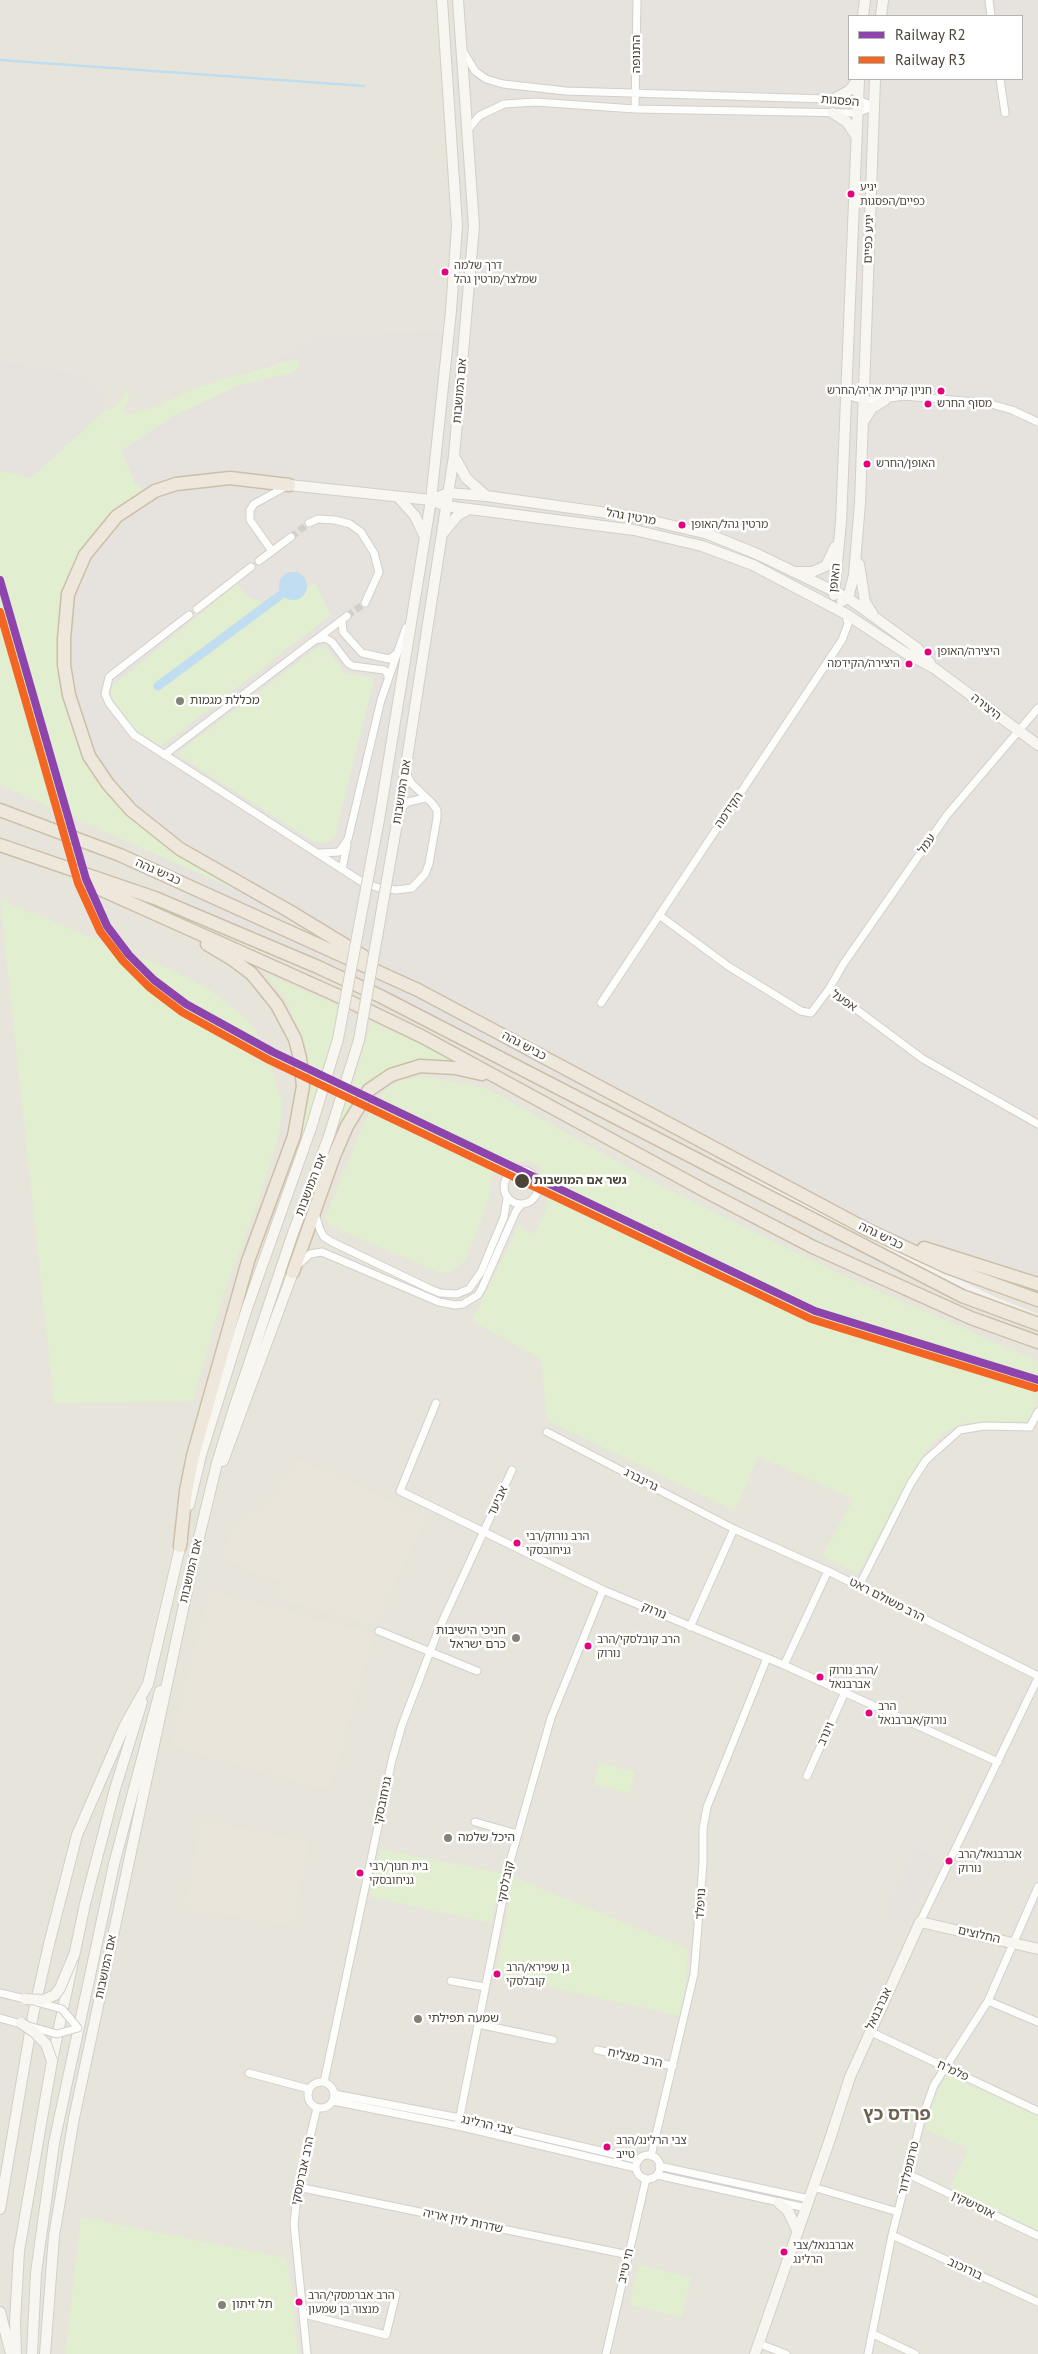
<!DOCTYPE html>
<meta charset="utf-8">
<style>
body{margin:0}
#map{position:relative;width:1038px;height:2354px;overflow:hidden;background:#f4f2ee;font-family:"PT Sans",sans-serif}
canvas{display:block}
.legend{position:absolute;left:848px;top:15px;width:175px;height:65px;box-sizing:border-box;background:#fff;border:1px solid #b7b4b0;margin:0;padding:6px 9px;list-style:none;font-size:15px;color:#4b4439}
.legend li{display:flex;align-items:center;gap:10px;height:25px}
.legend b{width:25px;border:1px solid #b7b4b0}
</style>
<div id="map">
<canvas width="1038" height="2354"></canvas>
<ul class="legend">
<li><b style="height:6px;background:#8e44ad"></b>Railway R2</li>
<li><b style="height:6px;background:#f26522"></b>Railway R3</li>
</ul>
</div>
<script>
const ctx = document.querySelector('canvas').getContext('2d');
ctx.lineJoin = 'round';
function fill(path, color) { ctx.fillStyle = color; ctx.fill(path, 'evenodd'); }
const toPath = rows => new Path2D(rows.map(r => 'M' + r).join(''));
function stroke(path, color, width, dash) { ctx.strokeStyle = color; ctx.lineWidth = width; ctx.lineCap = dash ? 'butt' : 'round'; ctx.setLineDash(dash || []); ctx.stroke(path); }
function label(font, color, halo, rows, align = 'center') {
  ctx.font = font + ' "PT Sans","Noto Sans Hebrew",sans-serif'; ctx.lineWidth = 5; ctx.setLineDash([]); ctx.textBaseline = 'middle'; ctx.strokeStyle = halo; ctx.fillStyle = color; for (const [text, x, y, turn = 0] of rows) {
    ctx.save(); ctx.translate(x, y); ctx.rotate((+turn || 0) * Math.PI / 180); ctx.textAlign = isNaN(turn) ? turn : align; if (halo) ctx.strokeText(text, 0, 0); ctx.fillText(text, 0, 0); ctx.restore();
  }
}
fill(toPath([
 [0,0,1038,0,1038,1314,995,1297,573,1091,909,1269,1038,1315,1038,2354,0,2354],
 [849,16,1022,16,1022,79,849,79]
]), '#e7e4dc');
fill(toPath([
 [450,0,1038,0,1038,1309,285,945,199,908,96,793,43,635,115,445,169,410,229,378,282,358,314,338,324,336,455,331,466,223],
 [849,16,1022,16,1022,79,849,79],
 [0,361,68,373,82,378,102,395,104,411,31,478,0,471]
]), '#e6e2de');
fill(toPath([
 [296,1458,427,1517,376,1625,277,1599,280,1582,222,1559,233,1525,275,1496],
 [210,1591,374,1634,330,1791,170,1746],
 [201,1821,309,1841,294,1927,185,1908]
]), '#eae5da');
fill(toPath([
 [295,359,299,360,299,368,290,373,240,385,172,417,121,451,143,490,111,511,86,541,67,576,60,604,57,649,60,685,69,714,134,819,152,835,177,852,239,886,236,890,0,785,0,471,31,478,104,411,114,408,123,397,127,387,129,399,124,410,126,415,155,407,195,388],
 [315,583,331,615,162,746,134,730,111,696,112,686,237,584,246,596,266,603],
 [318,647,327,648,345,673,372,677,374,681,335,838,324,843,314,842,176,754],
 [0,900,172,970,206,987,243,1016,255,1029,272,1068,281,1098,281,1121,277,1142,257,1205,224,1293,193,1401,54,1403],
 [264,973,341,1007,335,1036,303,1139,298,1133,308,1080,306,1047,301,1033,284,996],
 [371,1022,455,1059,451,1065,412,1063,384,1073,346,1125,338,1120,356,1074],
 [421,1076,486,1088,663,1187,840,1274,1038,1361,1038,1398,1028,1421,967,1423,947,1430,925,1451,858,1574,822,1556,853,1499,758,1456,735,1511,547,1420,541,1359,472,1321,518,1226,534,1234,548,1205,540,1167,526,1160,499,1165,490,1182,490,1196,465,1261,450,1272,440,1273,329,1225,325,1218,365,1120,384,1091,401,1080],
 [599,1763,635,1771,630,1793,594,1785],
 [380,1849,502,1873,491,1923,370,1897],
 [513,1877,688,1949,686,1987,680,2016,496,1975],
 [947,2075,1038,2116,1038,2231,950,2188,968,2149,925,2129,938,2089],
 [81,2217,286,2258,291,2285,298,2354,65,2354],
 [639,2265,691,2277,682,2318,629,2305]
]), '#e1eecf');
fill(toPath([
 [434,357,423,487,288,474,279,469,199,470,157,478,136,485,121,451,172,417,240,385,287,374],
 [887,404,960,412,1007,423,1038,441,1038,476,1028,492,1038,510,1038,521,973,617,948,599,921,636,878,607,867,566,870,418],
 [94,684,114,719,120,737,112,743,82,692],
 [137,744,322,865,309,886,124,765],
 [769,866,858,930,842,951,754,887],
 [429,917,660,1053,649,1072,731,1119,722,1134,563,1044,569,1033,413,943],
 [916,1848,939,1858,906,1926,884,1915]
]), '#e6e3df');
fill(toPath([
 '279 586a14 14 0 1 1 28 0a14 14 0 1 1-28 0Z'
]), '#c0ddf1');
stroke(toPath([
 [0,60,364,86]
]), '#c0ddf1', 2.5);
stroke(toPath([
 [158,686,282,594]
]), '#c0ddf1', 9);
stroke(toPath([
 [291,537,309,523],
 [347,616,365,603]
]), '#d2cfca', 7, [7, 3.5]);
const street = toPath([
 [989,0,991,16],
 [463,51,475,71,486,79,503,84,566,91,858,100,874,106],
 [1000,79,1005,113],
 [635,109,637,0],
 [467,131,479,116,504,104,536,102,635,109,852,113,857,113,874,106],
 [845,394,863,389,876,390,904,396,987,403,1012,410,1038,422],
 [846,395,863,400,876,400,904,396],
 [309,523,318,519,335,520,350,524,361,532,374,553,379,572,365,603],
 [272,551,250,520,250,510,254,504,287,486],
 [259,561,291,537],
 [197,609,251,567],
 [189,615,109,677,105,694,109,703,134,735,362,882,379,888,396,890,412,888,425,874,429,864,437,818,437,810,432,803,411,783,406,772],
 [342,620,343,632,362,653,389,659,396,654],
 [318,638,347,616],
 [164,755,315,640,325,638,332,642,348,663,353,666,384,670,388,674,388,680],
 [399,810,408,802,425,798],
 [320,853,339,852,348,839,381,700,406,628],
 [342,869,347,845],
 [659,915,728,966,801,1011,811,1013,829,989,844,963,947,815,1038,708],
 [829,989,923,1059,1038,1124],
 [601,1003,842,640,848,624,846,614],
 '504 1187a17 17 0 1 1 34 0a17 17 0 1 1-34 0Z',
 [316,1217,320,1230,324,1237,332,1242,428,1288,440,1293,457,1294,469,1289,481,1272,504,1217,507,1198],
 [299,1264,310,1254,322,1252,439,1302,455,1305,463,1304,478,1295,482,1288,516,1211,522,1204],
 [436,1403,400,1491,603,1590,784,1665,998,1762],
 [547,1432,734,1529,828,1571],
 [859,1586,911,1483,926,1460,960,1430,984,1426,1030,1427,1038,1412],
 [690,1627,734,1529],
 [379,1631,477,1671],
 [784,1665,828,1571,1038,1676],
 [807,1776,845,1692],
 [475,1822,518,1834],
 [920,1922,1038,1678],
 [451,1981,485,1987],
 [0,1993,25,1999],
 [988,2001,1038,2022],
 [478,2024,553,2040],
 [869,2031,1038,2111],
 [597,2050,673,2066],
 [249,2073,309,2089],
 '308 2095a13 13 0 1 1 26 0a13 13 0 1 1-26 0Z',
 [324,2082,392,1760,402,1725,438,1631,512,1470],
 [334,2094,460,2118,639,2160],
 [333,2101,458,2126,636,2168],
 [458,2126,511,1858,551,1718,603,1590],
 '636 2167a12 12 0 1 1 24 0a12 12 0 1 1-24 0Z',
 [651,2156,694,1974,703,1864,703,1829,707,1807,767,1658],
 [659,2166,809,2199],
 [908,2174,1038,2236],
 [657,2175,806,2208],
 [298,2187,629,2255],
 [813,2187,898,2212],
 [892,2235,1038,2302],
 [304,2314,386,2335,396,2294],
 [873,2334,915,2354],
 [760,2344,786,2354],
 [307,2354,294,2224,298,2187,317,2108],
 [606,2354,646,2179],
 [868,2354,892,2235,920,2124,934,2085,988,2001,1038,1887]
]);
const secondary = toPath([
 [863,16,865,0],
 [881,16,883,0],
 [834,99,850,90,858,79],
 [833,113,847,122,856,136],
 [863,422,872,408,885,400],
 [454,456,466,478,485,495],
 [289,485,431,500,446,506,634,530,702,546,753,565,846,614,904,652,934,668,1038,745],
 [398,497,415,516,425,537],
 [431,500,448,493,486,496,636,517,708,534,757,554,848,598,917,648,930,663],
 [443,533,458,515,469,509],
 [859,564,865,602,872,613],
 [798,572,812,572,826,566,835,547],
 [834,595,841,522,859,79],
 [842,601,848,598,854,575,860,503,875,79],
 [380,814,431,500,451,311,457,226,442,0],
 [398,817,454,456,474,226,458,0],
 [223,1461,293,1272],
 [189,1505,201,1455,247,1308,311,1128],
 [779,2203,788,2211,797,2230],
 [0,2209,33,2015,49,1944,77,1835,125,1725,148,1684,182,1539],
 [0,2312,11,2354],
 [16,2354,15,2322,19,2251,52,2061,85,1904,115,1789,142,1702],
 [32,2354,36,2273,54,2143,114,1864,160,1691],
 [45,2354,54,2236,74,2118,194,1558,217,1463,236,1402,293,1233,329,1136],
 [755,2354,829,2142,850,2077,920,1922,1038,1949]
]);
const highway = toPath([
 [289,485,230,478,176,484,155,491,117,516,85,555,68,594,64,639,64,665,69,695,89,756,108,784,131,810,180,849,289,911,363,956],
 [0,810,120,855,418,990,868,1230,947,1267,1038,1300],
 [0,845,155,898,318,967,380,996,962,1296,1038,1324],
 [82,881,334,994,423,1037,709,1193,813,1247,971,1318,1038,1342],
 [924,1248,1038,1284],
 [293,1272,334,1156,347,1126,369,1090,391,1075,420,1066,455,1068,482,1074],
 [180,1546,186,1491,193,1456,248,1261,294,1136,303,1086,300,1058,295,1039,277,1005,252,974,232,959,207,944]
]);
stroke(street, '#d2d0cb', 9);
stroke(secondary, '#d3cfc5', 12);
stroke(highway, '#ccbfa9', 15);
stroke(street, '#fdfdfc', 7);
stroke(secondary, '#f7f6f1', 10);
stroke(highway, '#ede8db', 12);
const streetBridge = toPath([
 [0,2018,57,2034,78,2028,62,2009,37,2002]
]);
const secondaryBridge = toPath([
 [311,1128,338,1039,380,814],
 [329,1136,359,1040,398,817],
 [25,1999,43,2000,55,1995,60,1988,74,1955],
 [21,2023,34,2032,46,2044,52,2061]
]);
stroke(streetBridge, '#d2d0cb', 9, []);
stroke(secondaryBridge, '#d3cfc5', 12, []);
stroke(streetBridge, '#fdfdfc', 7);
stroke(secondaryBridge, '#f7f6f1', 10);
stroke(toPath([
 [0,580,86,879,107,926,129,955,154,980,186,1004,273,1052,815,1311,1038,1380]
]), '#8e44ad', 8);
stroke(toPath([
 [0,612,78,883,100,931,123,961,149,987,182,1012,269,1060,811,1319,1035,1388]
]), '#f26522', 8);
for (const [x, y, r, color] of [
 [851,194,4.5,"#e5007d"],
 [445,272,4.5,"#e5007d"],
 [941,391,4.5,"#e5007d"],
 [928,404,4.5,"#e5007d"],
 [867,464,4.5,"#e5007d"],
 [682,525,4.5,"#e5007d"],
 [928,652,4.5,"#e5007d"],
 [909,664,4.5,"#e5007d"],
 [180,701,5,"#868178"],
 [522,1181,8,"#4b4439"],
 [517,1543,4.5,"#e5007d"],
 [516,1638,5,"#868178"],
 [588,1646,4.5,"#e5007d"],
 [820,1677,4.5,"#e5007d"],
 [869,1713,4.5,"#e5007d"],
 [448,1838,5,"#868178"],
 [949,1861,4.5,"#e5007d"],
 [360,1873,4.5,"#e5007d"],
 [497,1974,4.5,"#e5007d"],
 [418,2019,5,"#868178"],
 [607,2147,4.5,"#e5007d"],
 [784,2252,4.5,"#e5007d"],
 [299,2302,4.5,"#e5007d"],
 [222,2305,5,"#868178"]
]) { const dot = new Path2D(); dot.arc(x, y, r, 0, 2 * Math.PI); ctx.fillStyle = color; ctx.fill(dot); stroke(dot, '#fff', 2); }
label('11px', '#4b4439', '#fff', [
 ["יגיע",860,188],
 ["כפיים/הפסגות",860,202],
 ["דרך שלמה",454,266],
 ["שמלצר/מרטין גהל",454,280],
 ["חניון קרית אריה/החרש",932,391,"right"],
 ["מסוף החרש",937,404],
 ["האופן/החרש",876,464],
 ["מרטין גהל/האופן",691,525],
 ["היצירה/האופן",937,652],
 ["היצירה/הקידמה",900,664,"right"],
 ["הרב נורוק/רבי",526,1537],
 ["גניחובסקי",526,1551],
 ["הרב קובלסקי/הרב",597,1640],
 ["נורוק",597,1654],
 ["הרב נורוק/",829,1671],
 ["אברבנאל",829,1685],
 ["הרב",878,1707],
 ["נורוק/אברבנאל",878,1721],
 ["אברבנאל/הרב",958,1855],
 ["נורוק",958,1869],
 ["בית חנוך/רבי",369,1867],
 ["גניחובסקי",369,1881],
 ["גן שפירא/הרב",506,1968],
 ["קובלסקי",506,1982],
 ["צבי הרלינג/הרב",616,2141],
 ["טייב",616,2155],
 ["אברבנאל/צבי",793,2246],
 ["הרלינג",793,2260],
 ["הרב אברמסקי/הרב",308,2296],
 ["מנצור בן שמעון",308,2310]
], 'left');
label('12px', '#4b4439', '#fff', [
 ["התנופה",637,54,-90],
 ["הפסגות",840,101,5],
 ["יגיע כפיים",869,239,-88],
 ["אם המושבות",460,391,-85],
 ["מרטין גהל",631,517,10],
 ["האופן",835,578,-84],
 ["היצירה",986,707,38],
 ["אם המושבות",402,792,-81],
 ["הקידמה",729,810,-56],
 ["עמל",927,844,-55],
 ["כביש גהה",158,872,24],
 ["אפעל",844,1001,34],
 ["כביש גהה",524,1046,28],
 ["אם המושבות",311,1185,-69],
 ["כביש גהה",881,1236,26],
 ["גרינברג",641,1480,27],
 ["אביעד",498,1501,-65],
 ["אם המושבות",191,1571,-77],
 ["הרב משולם ראט",887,1600,27],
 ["נורוק",654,1611,23],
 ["וינרב",826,1734,-66],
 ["גניחובסקי",383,1801,-78],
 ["קובלסקי",506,1882,-78],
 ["נויפלד",701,1904,-87],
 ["החלוצים",979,1935,13],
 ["אם המושבות",106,1967,-78],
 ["אברבנאל",879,2009,-65],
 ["הרב מצליח",635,2058,12],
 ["פלמ\"ח",953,2071,25],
 ["צבי הרלינג",487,2125,13],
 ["טרומפלדור",909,2168,-76],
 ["הרב אברמסקי",303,2171,-78],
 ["אוסישקין",973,2205,26],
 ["שדרות לוין אריה",463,2221,12],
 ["חי טייב",626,2266,-77],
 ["בורוכוב",965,2269,25]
]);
label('12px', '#4b4439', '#fff', [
 ["מכללת מגמות",190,701],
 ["חניכי הישיבות",506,1631,"right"],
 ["כרם ישראל",506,1645,"right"],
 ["היכל שלמה",458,1838],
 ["שמעה תפילתי",428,2019],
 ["תל זיתון",232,2305]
], 'left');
label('bold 12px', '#4b4439', '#fff', [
 ["גשר אם המושבות",534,1181]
], 'left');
label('bold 18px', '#6e6250', '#fff', [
 ["פרדס כץ",897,2115]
]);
</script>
